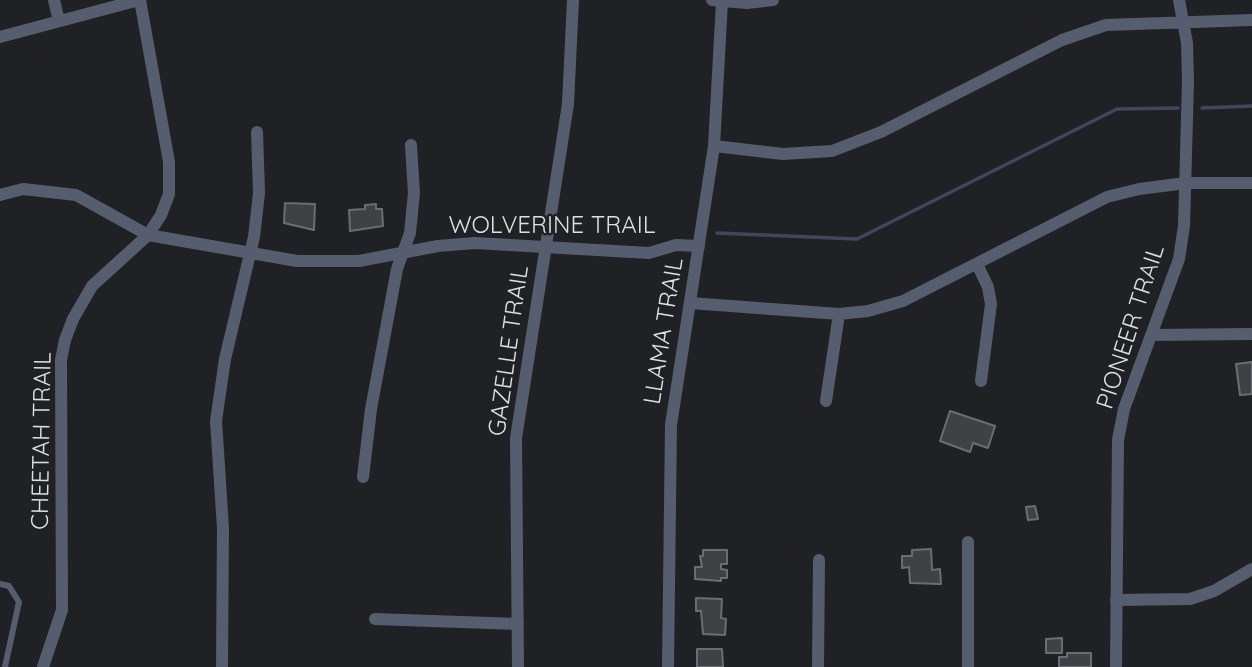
<!DOCTYPE html>
<style>
body{margin:0}
canvas{display:block;background:#1f2125}
</style>
<canvas width="1252" height="667"></canvas>
<script>
const ctx = document.querySelector('canvas').getContext('2d');
ctx.lineJoin = 'round';
const toPath = rows => new Path2D(rows.map(r => 'M' + r).join(''));
function stroke(path, color, width, dash) { ctx.strokeStyle = color; ctx.lineWidth = width; ctx.lineCap = dash ? 'butt' : 'round'; ctx.setLineDash(dash || []); ctx.stroke(path); }
function fill(path, color) { ctx.fillStyle = color; ctx.fill(path, 'evenodd'); }
function label(font, color, halo, rows, align = 'center') {
  ctx.font = font + ' Quicksand,sans-serif'; ctx.lineWidth = 5; ctx.setLineDash([]); ctx.textBaseline = 'middle'; ctx.strokeStyle = halo; ctx.fillStyle = color; for (const [text, x, y, turn = 0] of rows) {
    ctx.save(); ctx.translate(x, y); ctx.rotate((+turn || 0) * Math.PI / 180); ctx.textAlign = isNaN(turn) ? turn : align; if (halo) ctx.strokeText(text, 0, 0); ctx.fillText(text, 0, 0); ctx.restore();
  }
}
stroke(toPath([
 [1202,108,1252,106],
 [717,233,857,239,1117,109,1178,108]
]), '#43465c', 3.5);
const building = toPath([
 [285,203,315,204,314,230,284,223,285,203],
 [376,204,376,209,382,209,383,226,350,231,349,210,365,209,365,205,376,204],
 [1252,362,1252,394,1240,395,1236,364,1252,362],
 [950,411,995,426,988,448,973,443,970,452,940,441,950,411],
 [1035,506,1038,519,1028,520,1026,507,1035,506],
 [931,549,932,570,940,569,941,584,910,583,909,567,902,568,902,556,912,556,912,550,931,549],
 [703,550,727,550,727,564,721,564,721,569,727,570,727,578,721,578,721,581,695,579,695,567,702,567,700,556,703,556,703,550],
 [696,598,722,599,721,618,726,619,725,635,703,634,701,611,696,611,696,598],
 [1062,638,1062,653,1046,653,1046,639,1062,638],
 [697,649,722,649,723,667,697,667,697,649],
 [1067,653,1091,653,1091,667,1059,667,1059,657,1067,657,1067,653]
]);
fill(building, '#3f4145');
stroke(building, '#6b6d72', 2);
stroke(toPath([
 [0,584,9,586,19,602,5,667]
]), '#555d6e', 6);
stroke(toPath([
 [54,0,59,21],
 [712,0,747,3,773,0],
 [0,37,139,0],
 [714,146,783,154,832,151,881,132,1062,40,1106,25,1252,20],
 [0,195,23,189,76,195,148,235,297,261,359,261,438,246,475,243,649,253,676,245,699,246],
 [977,264,988,287,991,304,981,381],
 [690,303,839,314,868,311,903,301,1107,197,1139,189,1186,183,1252,183],
 [1151,335,1252,334],
 [826,401,839,314],
 [363,477,371,409,397,269,410,233,414,193,411,145],
 [1116,600,1190,599,1214,591,1252,569],
 [375,619,518,624],
 [43,667,62,610,61,360,65,340,73,319,92,286,148,235,161,215,169,194,169,162,140,0],
 [222,667,223,528,216,421,225,359,254,237,259,193,257,132],
 [518,667,516,438,568,104,573,0],
 [668,667,671,425,714,146,722,2],
 [818,667,819,560],
 [968,667,968,542],
 [1116,667,1118,440,1124,409,1179,259,1184,226,1188,82,1187,43,1179,0]
]), '#555d6e', 12);
label('24px', '#dddfe2', '#1f2125', [
 ["WOLVERINE TRAIL",552,226],
 ["PIONEER TRAIL",1131,327,-72],
 ["LLAMA TRAIL",664,331,-81],
 ["GAZELLE TRAIL",509,351,-82],
 ["CHEETAH TRAIL",42,441,-89]
]);
</script>
